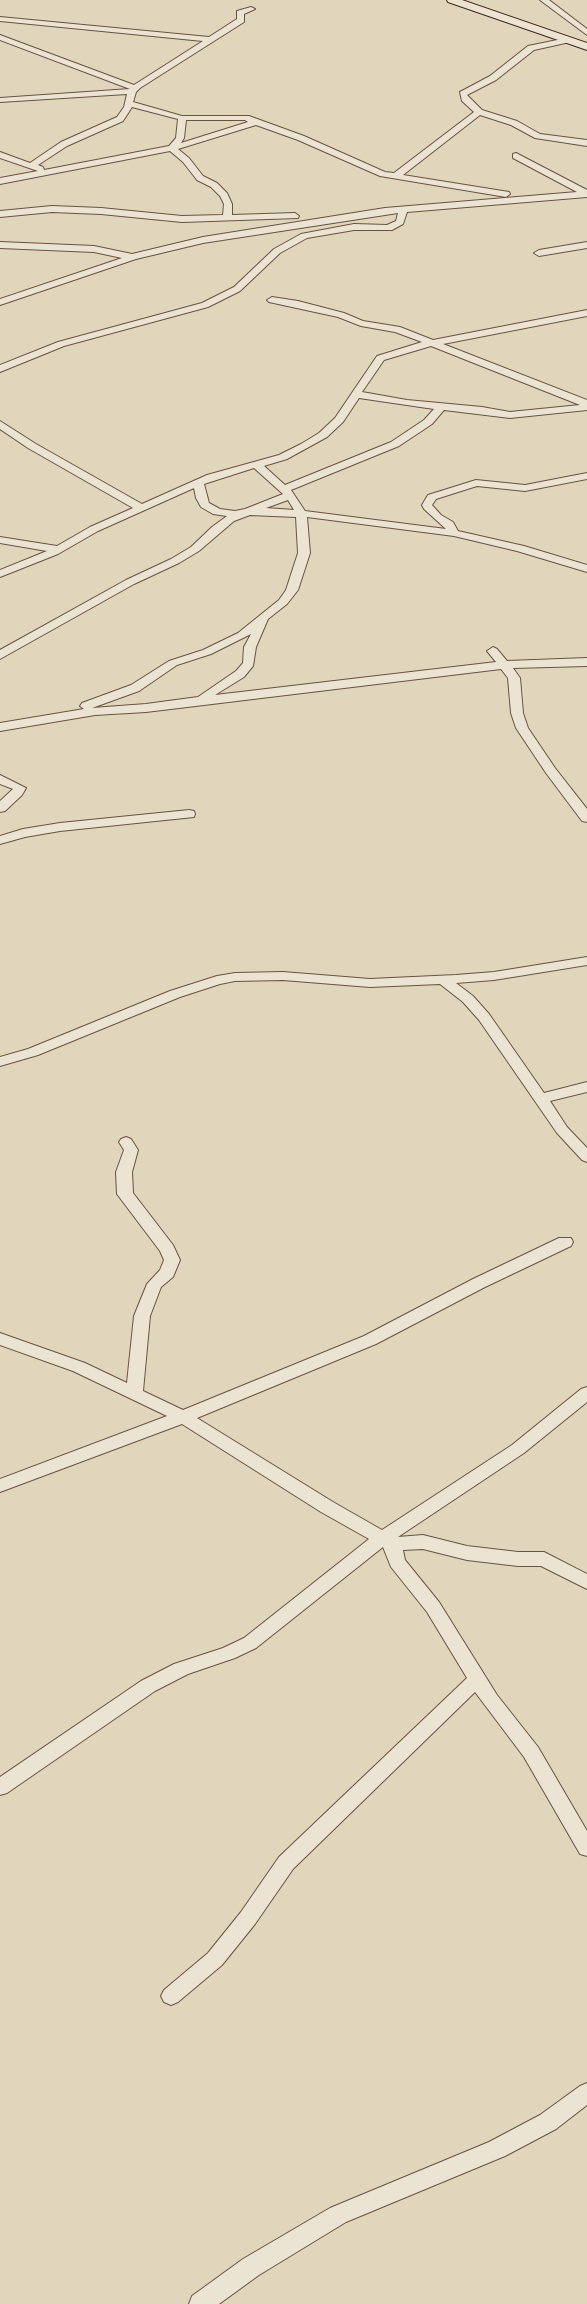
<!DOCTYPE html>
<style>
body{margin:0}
canvas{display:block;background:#e0d6bc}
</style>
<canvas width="587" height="2304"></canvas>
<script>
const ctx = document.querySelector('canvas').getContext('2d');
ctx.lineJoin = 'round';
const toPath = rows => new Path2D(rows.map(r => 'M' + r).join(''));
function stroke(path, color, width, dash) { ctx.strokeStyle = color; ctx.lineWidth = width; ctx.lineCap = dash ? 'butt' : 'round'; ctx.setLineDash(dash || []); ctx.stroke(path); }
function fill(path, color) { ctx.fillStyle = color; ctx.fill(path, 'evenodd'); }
const street = toPath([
 [540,0,549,0,587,29,587,35,540,0],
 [251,7,255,9,244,14,244,22,140,88,136,92,133,102,182,116,249,116,304,136,385,172,394,173,474,112,462,101,460,92,490,76,528,46,567,38,571,40,570,42,534,50,496,80,467,95,482,110,517,121,540,134,587,140,587,146,535,138,511,125,480,115,403,175,509,192,510,194,506,197,380,176,298,140,256,125,178,149,189,158,203,176,217,183,227,193,232,204,232,215,295,213,299,216,298,218,182,222,101,214,52,212,0,217,0,211,52,206,101,208,182,216,223,215,224,204,220,196,211,187,197,180,183,162,170,151,0,184,0,178,38,171,0,158,0,152,30,163,61,142,117,117,124,107,127,94,0,102,0,98,130,89,0,40,0,35,134,85,203,41,0,21,0,17,209,37,237,19,237,11,251,7],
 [132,107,178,119,176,138,169,146,44,170,43,167,38,165,67,146,123,121,132,107],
 [186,120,245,120,248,122,181,143,184,138,186,120],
 [516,153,587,190,587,197,407,212,403,224,392,230,354,230,307,238,280,253,240,291,208,307,64,346,0,372,0,365,58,342,202,303,234,287,274,249,301,234,354,224,387,225,396,221,398,213,203,243,136,259,0,305,0,299,122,258,94,252,0,248,0,242,94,246,132,254,203,237,385,208,577,192,513,158,513,154,516,153],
 [587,242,587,248,539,256,534,253,539,250,587,242],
 [272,297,298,301,344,313,363,321,400,327,433,340,587,310,587,316,443,344,587,400,587,410,510,418,444,410,432,424,399,446,291,490,305,511,446,529,424,509,422,505,428,495,476,480,525,485,587,473,587,479,525,491,477,486,436,499,432,505,441,515,453,522,458,531,524,546,587,565,587,572,517,551,454,536,307,517,310,553,298,590,287,604,268,619,256,647,253,666,244,677,215,695,496,662,487,651,493,647,497,649,507,661,587,658,587,666,513,668,520,678,523,713,528,728,555,768,587,809,587,822,582,821,546,773,516,728,511,713,508,678,501,669,146,712,95,715,0,731,0,723,84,709,80,706,82,703,131,685,169,661,203,650,238,633,279,600,286,590,298,553,296,517,250,515,234,521,199,551,179,563,134,584,0,659,0,650,126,580,171,559,191,547,212,527,227,516,213,514,201,507,196,498,194,488,98,531,58,554,0,577,0,570,47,551,0,543,0,537,57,546,90,527,133,508,28,448,0,429,0,421,36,444,142,504,207,475,279,455,301,444,319,433,335,418,377,356,422,342,395,332,361,326,338,317,269,302,267,300,272,297],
 [431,346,580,405,510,412,482,407,407,400,362,392,384,360,431,346],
 [359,398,434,409,424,420,391,442,285,485,264,466,287,459,327,437,343,422,359,398],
 [254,468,283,494,245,509,235,511,220,509,209,503,204,484,254,468],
 [288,500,294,510,266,508,288,500],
 [251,634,244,647,243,663,236,671,198,697,146,704,92,708,139,691,177,665,211,654,251,634],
 [0,775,26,788,22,795,5,811,0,812,0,801,13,789,0,784,0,775],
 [189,810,194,811,195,814,194,817,60,831,25,837,0,844,0,836,23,829,60,823,189,810],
 [587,957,587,965,494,980,456,983,473,996,489,1014,544,1093,587,1082,587,1092,550,1101,567,1127,587,1148,587,1162,582,1160,557,1133,479,1020,463,1002,440,984,370,987,283,980,235,981,220,984,180,997,38,1055,0,1066,0,1057,28,1049,170,991,217,976,235,973,283,972,370,979,456,975,494,972,587,957],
 [126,1137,131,1139,138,1150,132,1172,133,1193,173,1245,180,1260,173,1277,161,1287,150,1316,143,1391,183,1410,364,1336,473,1279,559,1238,571,1238,573,1242,571,1246,485,1287,376,1344,197,1418,333,1502,382,1530,512,1445,581,1389,587,1387,587,1402,524,1453,398,1537,423,1535,467,1546,518,1552,544,1552,587,1574,587,1589,541,1566,518,1566,467,1560,423,1549,403,1550,405,1560,439,1602,497,1695,538,1747,587,1831,587,1856,580,1854,524,1757,475,1692,293,1869,255,1924,222,1965,178,2002,171,2005,164,2002,161,1996,164,1990,208,1953,241,1912,279,1857,467,1678,427,1612,391,1567,383,1547,256,1648,235,1658,188,1674,155,1691,7,1793,0,1795,0,1777,141,1681,174,1664,223,1648,244,1638,369,1539,321,1512,182,1424,0,1492,0,1479,167,1416,73,1371,0,1345,0,1333,85,1363,127,1383,134,1316,147,1284,160,1270,164,1260,160,1251,117,1194,116,1172,124,1150,119,1142,121,1139,126,1137],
 [587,2083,587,2105,556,2129,505,2156,346,2222,259,2275,219,2304,189,2304,192,2296,243,2259,330,2208,489,2142,540,2115,580,2086,587,2083]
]);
const secondary = toPath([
 [447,0,462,0,587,43,587,50,448,2,447,0]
]);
stroke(street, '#6a5241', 2);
stroke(secondary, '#422618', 2);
fill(street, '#ebe4d3');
fill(secondary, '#ebe4d3');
</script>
